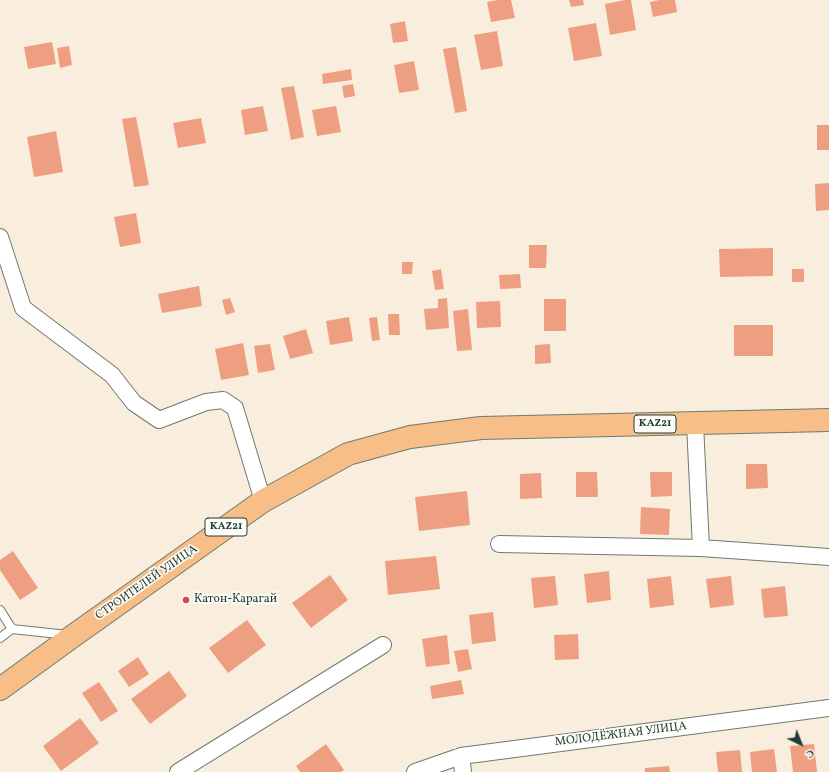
<!DOCTYPE html>
<meta charset="utf-8">
<style>
body{margin:0}
#map{position:relative;width:829px;height:772px;overflow:hidden;background:#f9eede;font-family:Vollkorn,serif}
canvas{display:block}
.north{position:absolute;left:781px;top:724px;width:40px;height:40px;-webkit-text-stroke:3px #fdfcf7;paint-order:stroke;rotate:137deg;font-size:11px;font-weight:700;line-height:16px;text-align:center;color:#1f3d34}
.north::after{content:'';display:block;margin:auto;width:14px;height:18px;background:#1f3d34;clip-path:polygon(50% 0,100% 100%,50% 72%,0 100%)}
</style>
<div id="map">
<canvas width="829" height="772"></canvas>
<div class="north">С</div>
</div>
<script>
const ctx = document.querySelector('canvas').getContext('2d');
ctx.lineJoin = 'round';
function fill(path, color) { ctx.fillStyle = color; ctx.fill(path, 'evenodd'); }
const toPath = rows => new Path2D(rows.map(r => 'M' + r).join(''));
function stroke(path, color, width, dash) { ctx.strokeStyle = color; ctx.lineWidth = width; ctx.lineCap = dash ? 'butt' : 'round'; ctx.setLineDash(dash || []); ctx.stroke(path); }
function label(font, color, halo, rows, align = 'center') {
  ctx.font = font + ' Vollkorn,serif'; ctx.lineWidth = 3.5; ctx.setLineDash([]); ctx.textBaseline = 'middle'; ctx.strokeStyle = halo; ctx.fillStyle = color; for (const [text, x, y, turn = 0] of rows) {
    ctx.save(); ctx.translate(x, y); ctx.rotate((+turn || 0) * Math.PI / 180); ctx.textAlign = isNaN(turn) ? turn : align; if (halo) ctx.strokeText(text, 0, 0); ctx.fillText(text, 0, 0); ctx.restore();
  }
}
fill(toPath([
 [498,0,511,0,515,18,491,22,487,2],
 [569,0,583,0,584,5,571,7],
 [625,0,631,0,636,30,610,35,605,4],
 [659,0,675,0,677,12,653,17,650,2],
 [405,21,408,41,393,43,390,24],
 [596,23,602,56,574,61,568,28],
 [497,31,503,66,481,70,474,35],
 [52,42,56,64,28,69,24,47],
 [69,46,72,65,60,68,57,48],
 [456,47,467,111,455,113,443,49],
 [414,61,419,90,399,93,394,65],
 [351,69,352,80,323,84,322,74],
 [353,84,355,96,344,98,342,86],
 [294,86,304,137,291,140,281,88],
 [263,106,268,131,245,135,241,110],
 [336,106,341,132,317,136,312,110],
 [136,117,149,185,134,187,122,119],
 [201,118,206,143,178,148,173,123],
 [817,125,829,125,829,150,817,150],
 [56,131,63,172,34,177,27,137],
 [829,183,829,210,816,211,815,184],
 [136,213,141,243,120,247,114,217],
 [529,245,547,245,546,268,529,268],
 [773,248,773,276,720,277,719,249],
 [402,262,413,262,412,274,402,274],
 [441,269,444,289,435,290,432,271],
 [792,269,804,269,804,282,792,282],
 [520,274,521,288,500,289,499,275],
 [199,286,202,306,162,313,158,294],
 [230,298,235,312,226,315,222,300],
 [447,298,449,328,426,330,424,309,438,308,438,299],
 [544,299,566,299,566,331,544,331],
 [500,301,501,327,477,328,476,302],
 [468,309,472,350,457,351,453,311],
 [388,314,399,314,400,335,389,335],
 [349,317,353,341,330,345,326,321],
 [377,317,380,340,372,341,369,318],
 [734,325,773,325,773,356,734,356],
 [306,329,313,353,290,359,283,336],
 [243,343,249,375,221,380,215,349],
 [270,344,275,370,258,373,254,346],
 [550,344,551,363,535,364,535,345],
 [746,464,767,464,768,488,746,489],
 [576,472,597,472,598,497,576,497],
 [650,472,672,472,672,496,651,497],
 [541,473,542,498,520,499,520,474],
 [467,491,470,525,419,531,415,497],
 [641,507,670,509,669,535,640,534],
 [13,551,38,588,20,600,0,570,0,560],
 [436,556,440,589,388,595,385,561],
 [609,571,611,600,587,603,584,574],
 [330,575,348,600,311,628,292,603],
 [555,576,558,605,534,608,531,578],
 [671,576,674,605,650,608,647,579],
 [731,576,734,605,710,608,706,579],
 [785,586,788,616,764,618,761,589],
 [493,612,496,641,472,644,469,615],
 [247,620,266,645,228,673,209,648],
 [578,634,579,659,555,660,554,635],
 [447,635,450,664,426,667,422,639],
 [468,649,472,669,458,672,454,651],
 [138,657,149,674,129,687,118,671],
 [169,671,187,696,150,724,131,699],
 [461,680,464,694,432,699,430,686],
 [99,682,118,711,101,722,82,693],
 [80,718,99,743,61,771,43,746],
 [326,744,344,770,341,772,300,772,296,766],
 [814,744,817,772,793,772,790,746],
 [774,749,777,772,752,772,750,752],
 [740,750,742,772,718,772,716,752],
 [669,766,670,772,645,772,645,768]
]), '#ef9f81');
const service = toPath([
 [0,610,12,629],
 [0,638,12,629,68,635]
]);
const minor = toPath([
 [0,237,23,308,112,375,134,403,159,420,206,402,223,400,235,408,263,501],
 [695,424,701,548],
 [499,544,701,548,829,557],
 [461,756,463,772],
 [178,772,383,645],
 [415,772,461,756,829,708]
]);
const trunk = toPath([
 [0,689,73,636,263,501,348,454,410,437,481,428,829,420]
]);
stroke(service, '#6b7b70', 10);
stroke(minor, '#6b7b70', 18);
stroke(trunk, '#6b7b70', 24);
stroke(service, '#fff', 8);
stroke(minor, '#fff', 16);
stroke(trunk, '#f7be87', 22);
for (const [x, y, r, color] of [
 [186,600,4,"#d1495b"]
]) { const dot = new Path2D(); dot.arc(x, y, r, 0, 2 * Math.PI); ctx.fillStyle = color; ctx.fill(dot); stroke(dot, '#fdfcf7', 1.5); }
for (const [x, y, w] of [
 [655,424,42],
 [226,527,42]
]) { const box = new Path2D(); box.roundRect(x - w / 2, y - 9, w, 18, 3); ctx.fillStyle = '#fdfcf7'; ctx.fill(box); stroke(box, '#1f3d34', 1); }
label('bold 11px', '#1f3d34', null, [
 ["KAZ21",655,424],
 ["KAZ21",226,527]
]);
label('12px', '#1f3d34', '#fdfcf7', [
 ["СТРОИТЕЛЕЙ УЛИЦА",147,583,-35],
 ["МОЛОДЁЖНАЯ УЛИЦА",621,735,-7]
]);
label('12px', '#1f3d34', '#fdfcf7', [
 ["Катон-Карагай",194,600]
], 'left');
</script>
